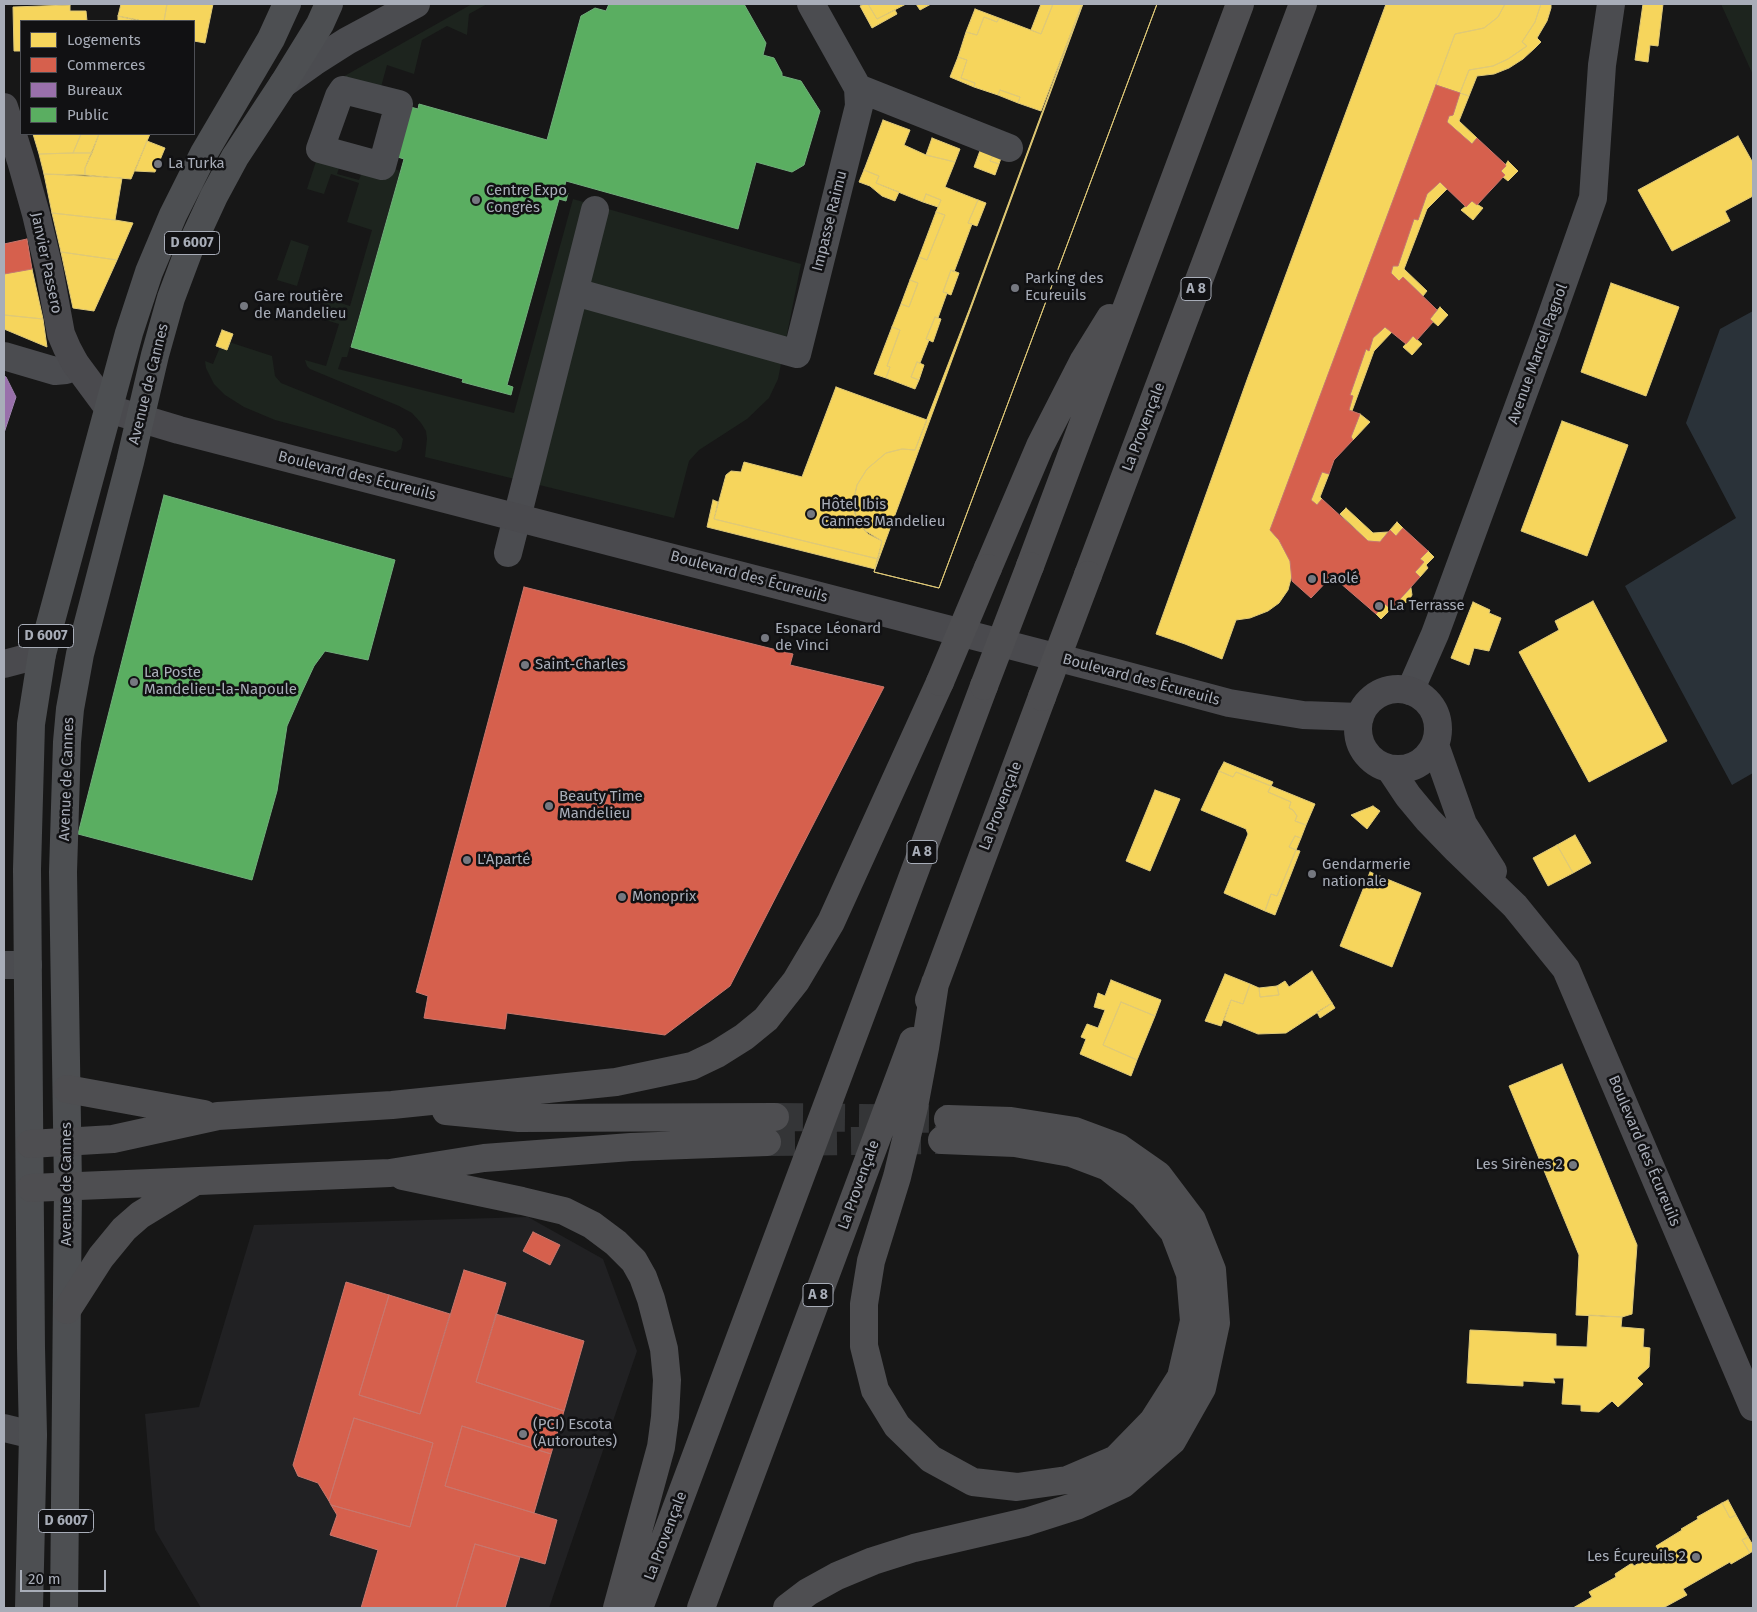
<!DOCTYPE html>
<meta charset="utf-8">
<style>
body{margin:0}
#map{position:relative;width:1757px;height:1612px;overflow:hidden;background:#171717;font-family:"Fira Sans",sans-serif}
canvas{display:block}
.frame{position:absolute;inset:0;border:5px solid #a8adb8;pointer-events:none}
.legend{position:absolute;left:20px;top:20px;width:175px;height:115px;box-sizing:border-box;background:#111113;border:1px solid #4d4f55;margin:0;padding:6px 9px;list-style:none;font-size:15px;color:#a8adb8}
.legend li{display:flex;align-items:center;gap:10px;height:25px}
.legend b{width:25px;border:1px solid #4d4f55}
.scale{position:absolute;left:20px;top:1570px;width:86px;height:22px;box-sizing:border-box;border:2px solid #a8adb8;border-top:0;padding-left:6px;font-size:15px;line-height:18px;white-space:nowrap;color:#a8adb8;-webkit-text-stroke:4px #111113;paint-order:stroke}
</style>
<div id="map">
<canvas width="1757" height="1612"></canvas>
<div class="frame"></div>
<ul class="legend">
<li><b style="height:14px;background:#f6d55c"></b>Logements</li>
<li><b style="height:14px;background:#d6604d"></b>Commerces</li>
<li><b style="height:14px;background:#9970ab"></b>Bureaux</li>
<li><b style="height:14px;background:#5aae61"></b>Public</li>
</ul>
<div class="scale">20 m</div>
</div>
<script>
const ctx = document.querySelector('canvas').getContext('2d');
ctx.lineJoin = 'round';
function fill(path, color) { ctx.fillStyle = color; ctx.fill(path, 'evenodd'); }
const toPath = rows => new Path2D(rows.map(r => 'M' + r).join(''));
function stroke(path, color, width, dash) { ctx.strokeStyle = color; ctx.lineWidth = width; ctx.lineCap = dash ? 'butt' : 'round'; ctx.setLineDash(dash || []); ctx.stroke(path); }
function label(font, color, halo, rows, align = 'center') {
  ctx.font = font + ' "Fira Sans",sans-serif'; ctx.lineWidth = 5; ctx.setLineDash([]); ctx.textBaseline = 'middle'; ctx.strokeStyle = halo; ctx.fillStyle = color; for (const [text, x, y, turn = 0] of rows) {
    ctx.save(); ctx.translate(x, y); ctx.rotate((+turn || 0) * Math.PI / 180); ctx.textAlign = isNaN(turn) ? turn : align; if (halo) ctx.strokeText(text, 0, 0); ctx.fillText(text, 0, 0); ctx.restore();
  }
}
fill(toPath([
 [528,1217,603,1259,637,1351,549,1608,201,1608,155,1530,145,1414,199,1407,254,1225]
]), '#212123');
fill(toPath([
 [472,4,487,4,469,14,467,35,447,26,422,40,414,74,387,65,378,98,332,83],
 [1721,4,1753,4,1753,75],
 [320,149,343,156,337,174,359,180,366,161,401,171,347,357,342,357,338,369,514,413,573,199,801,264,778,379,769,398,747,419,699,450,689,461,674,518,425,457,427,439,426,431,421,423,412,413,399,406,310,369,307,366,305,360,326,366,339,324,319,318,325,298,350,306,372,230,347,222,359,183,331,174,324,194,307,189],
 [291,240,309,246,297,286,277,280],
 [229,342,272,356,275,376,281,383,395,429,403,439,401,449,396,452,275,420,244,407,225,395,214,384,206,368,205,361,213,364,220,347]
]), '#1d241e');
fill(toPath([
 [1753,311,1753,773,1732,785,1625,586,1736,518,1686,423,1720,329]
]), '#2a3239');
const homes = toPath([
 [121,4,167,4,164,21,139,21,118,16,121,4],
 [167,4,213,4,205,43,194,41,194,21,164,21,167,4],
 [864,4,868,4,877,19,895,10,897,14,872,28,860,6,864,4],
 [868,4,906,4,877,19,868,4],
 [916,4,931,4,920,10,916,4],
 [1041,4,1053,4,1041,34,1031,30,1041,4],
 [1053,4,1082,4,1041,111,1018,103,1020,97,1000,90,998,95,974,87,975,83,961,78,967,60,958,57,966,32,977,35,984,17,997,22,999,18,1041,34,1053,4],
 [1082,4,1157,4,939,588,874,572,882,541,868,534,858,522,853,504,857,485,867,469,886,453,902,449,915,450,971,305,1082,4],
 [1083,4,1157,4,939,588,874,572,1083,4],
 [1386,4,1505,4,1498,17,1484,28,1455,34,1270,530,1279,540,1290,561,1292,575,1288,590,1279,603,1268,611,1250,618,1236,620,1222,659,1185,644,1156,634,1248,377,1386,4],
 [1505,4,1541,4,1535,22,1522,42,1527,46,1508,59,1493,66,1469,70,1460,93,1436,85,1455,34,1484,28,1498,17,1505,4],
 [1541,4,1551,4,1551,8,1547,21,1537,38,1541,42,1535,48,1523,59,1509,68,1494,74,1477,76,1469,96,1460,93,1469,70,1493,66,1508,59,1527,46,1522,42,1535,22,1541,4],
 [1643,4,1663,4,1658,46,1650,45,1648,62,1635,60,1643,4],
 [70,5,70,11,86,11,87,21,21,21,21,51,14,51,13,7,70,5],
 [975,9,999,18,997,22,984,17,977,35,966,32,975,9],
 [118,16,139,20,139,21,118,21,118,16],
 [958,57,967,60,961,78,975,83,974,87,950,77,958,57],
 [1000,90,1020,97,1018,103,998,95,1000,90],
 [1460,93,1469,96,1459,121,1477,138,1472,144,1447,122,1449,116,1453,115,1460,93],
 [883,120,910,130,904,145,926,155,955,162,945,187,978,200,968,223,972,224,954,272,951,270,943,292,947,293,938,318,935,317,926,339,929,340,920,363,917,362,911,377,919,380,915,389,886,378,890,367,887,366,900,330,892,327,901,304,909,307,918,283,910,280,919,257,927,260,945,215,936,212,941,200,926,194,923,202,908,196,876,183,879,176,864,170,883,120],
 [33,134,81,134,73,153,39,154,33,134],
 [81,134,99,134,92,153,73,153,81,134],
 [99,134,150,134,131,179,85,175,85,168,99,134],
 [1738,136,1753,163,1753,196,1725,211,1730,221,1672,251,1638,190,1738,136],
 [932,138,960,149,955,162,926,155,932,138],
 [147,141,165,148,155,172,135,171,147,141],
 [981,148,994,153,990,161,999,164,995,175,974,167,981,148],
 [73,153,92,153,85,168,85,175,44,174,39,154,73,153],
 [994,153,1002,155,999,164,990,161,994,153],
 [1508,161,1518,171,1508,181,1503,177,1505,175,1501,171,1508,161],
 [864,170,879,176,876,183,899,192,895,201,882,196,870,186,859,182,864,170],
 [44,174,122,178,115,220,52,213,44,174],
 [1440,182,1447,189,1427,209,1404,269,1427,291,1423,296,1403,277,1399,281,1391,273,1393,266,1398,266,1414,219,1418,220,1427,194,1440,182],
 [926,194,941,200,938,207,923,202,926,194],
 [978,200,986,203,977,226,968,223,978,200],
 [1472,201,1483,208,1473,220,1461,210,1472,201],
 [936,212,945,215,927,260,919,257,936,212],
 [52,213,115,220,133,223,117,260,61,252,52,213],
 [61,252,117,260,94,311,73,308,61,252],
 [32,269,43,319,4,315,4,274,32,269],
 [951,270,959,273,951,295,943,292,951,270],
 [910,280,918,283,909,307,901,304,910,280],
 [1611,283,1679,307,1646,396,1581,372,1611,283],
 [1440,307,1448,315,1438,326,1430,319,1440,307],
 [4,315,43,319,47,347,4,329,4,315],
 [935,317,941,319,933,342,926,339,935,317],
 [892,327,900,330,887,366,890,367,886,378,874,374,892,327],
 [1385,327,1392,332,1374,351,1352,411,1349,410,1353,396,1350,395,1366,349,1369,351,1373,338,1385,327],
 [222,330,233,334,227,350,216,346,222,330],
 [1413,336,1422,344,1412,355,1403,347,1413,336],
 [917,362,924,365,919,380,911,377,917,362],
 [836,387,927,420,915,450,902,449,886,453,867,469,857,485,854,498,854,511,858,522,864,530,882,541,878,559,714,519,726,475,731,471,741,472,744,462,802,477,836,387],
 [1360,414,1370,422,1353,440,1351,437,1360,414],
 [1562,421,1628,445,1587,556,1521,531,1562,421],
 [1322,472,1329,474,1320,497,1322,499,1317,505,1311,500,1322,472],
 [713,500,718,502,714,519,878,559,875,569,707,527,713,500],
 [1346,508,1373,533,1388,532,1380,542,1368,541,1340,514,1346,508],
 [1397,522,1403,528,1396,536,1390,530,1397,522],
 [1428,551,1434,557,1426,565,1428,568,1420,577,1415,572,1424,562,1420,559,1428,551],
 [1411,588,1412,595,1408,602,1402,603,1397,602,1411,588],
 [1593,601,1667,741,1589,782,1519,652,1559,630,1555,621,1593,601],
 [1473,602,1490,610,1489,613,1501,618,1489,651,1474,648,1469,665,1451,658,1473,602],
 [1385,604,1391,609,1381,619,1376,614,1385,604],
 [1224,762,1273,782,1271,786,1236,772,1233,777,1219,771,1224,762],
 [1219,771,1233,777,1236,772,1271,786,1268,792,1291,802,1289,808,1293,810,1297,816,1295,821,1306,825,1301,838,1295,836,1289,847,1296,850,1277,896,1271,894,1265,911,1224,893,1248,834,1246,829,1201,810,1219,771],
 [1271,786,1315,804,1306,825,1295,821,1297,816,1293,810,1289,808,1291,802,1268,792,1271,786],
 [1155,790,1180,799,1150,871,1126,861,1155,790],
 [1373,806,1380,811,1367,829,1351,815,1373,806],
 [1575,835,1591,863,1573,873,1557,845,1575,835],
 [1295,836,1301,838,1296,850,1289,847,1295,836],
 [1557,845,1573,873,1548,886,1533,858,1557,845],
 [1296,850,1300,851,1275,915,1265,911,1271,894,1277,896,1296,850],
 [1370,872,1421,893,1392,967,1340,946,1370,872],
 [1312,971,1332,1003,1286,1033,1258,1034,1224,1020,1231,1000,1243,1004,1250,984,1259,988,1260,997,1279,995,1277,986,1285,981,1289,987,1312,971],
 [1225,974,1250,984,1243,1004,1231,1000,1221,1026,1205,1021,1225,974],
 [1111,980,1161,1000,1155,1016,1121,1002,1103,1045,1137,1060,1131,1076,1080,1054,1086,1039,1081,1037,1087,1024,1098,1028,1105,1010,1094,1007,1098,993,1105,996,1111,980],
 [1277,986,1279,995,1260,997,1259,988,1277,986],
 [1121,1002,1155,1016,1137,1060,1103,1045,1121,1002],
 [1332,1003,1335,1008,1320,1018,1317,1012,1332,1003],
 [1562,1064,1637,1245,1632,1314,1622,1317,1576,1315,1579,1255,1509,1086,1562,1064],
 [1589,1315,1622,1317,1621,1327,1644,1329,1643,1347,1650,1348,1649,1367,1637,1378,1643,1384,1618,1407,1612,1401,1599,1412,1581,1411,1581,1405,1562,1404,1564,1378,1553,1378,1555,1383,1523,1381,1523,1386,1467,1383,1470,1330,1556,1334,1556,1346,1587,1347,1589,1315],
 [1728,1500,1736,1515,1730,1518,1722,1503,1728,1500],
 [1722,1503,1730,1518,1736,1515,1748,1537,1742,1540,1750,1553,1731,1564,1730,1562,1683,1589,1687,1595,1663,1608,1573,1608,1592,1597,1589,1592,1616,1577,1615,1574,1632,1563,1634,1566,1659,1551,1656,1546,1682,1530,1681,1529,1698,1519,1697,1517,1722,1503],
 [1748,1537,1753,1545,1753,1551,1750,1553,1742,1540,1748,1537]
]);
fill(homes, '#f6d55c');
stroke(homes, '#dfc978', 1);
const shops = toPath([
 [1436,85,1460,93,1453,115,1449,116,1447,122,1472,144,1477,138,1505,164,1506,166,1501,171,1505,175,1477,205,1472,201,1466,207,1440,182,1427,194,1418,220,1414,219,1398,266,1393,266,1391,273,1399,281,1403,277,1437,310,1430,319,1433,322,1417,340,1413,336,1406,344,1385,327,1373,338,1369,351,1366,349,1350,395,1353,396,1349,410,1360,414,1351,437,1353,440,1334,460,1329,474,1322,472,1311,500,1317,505,1322,499,1368,541,1380,542,1390,530,1396,536,1403,528,1428,551,1420,559,1424,562,1415,572,1420,577,1391,609,1385,604,1376,614,1332,576,1311,598,1292,581,1290,561,1279,540,1270,530,1436,85],
 [27,239,32,269,4,274,4,244,27,239],
 [524,587,793,654,790,665,884,687,730,986,665,1035,507,1013,505,1029,424,1018,428,996,416,992,524,587],
 [533,1232,560,1245,550,1265,523,1251,533,1232],
 [464,1270,506,1283,476,1382,564,1411,551,1454,462,1426,445,1486,557,1520,545,1564,475,1544,456,1608,361,1608,378,1550,330,1535,337,1515,331,1505,410,1527,433,1443,354,1418,329,1501,318,1483,298,1476,293,1465,346,1282,389,1295,359,1395,420,1414,464,1270],
 [389,1295,450,1314,420,1414,359,1395,389,1295],
 [496,1314,584,1341,564,1411,476,1382,496,1314],
 [354,1418,433,1443,410,1527,331,1505,329,1501,354,1418],
 [462,1426,551,1454,534,1513,445,1486,462,1426],
 [475,1544,520,1557,505,1608,456,1608,475,1544]
]);
fill(shops, '#d6604d');
stroke(shops, '#c8776d', 1);
const offices = toPath([
 [4,376,6,377,16,397,4,433,4,376]
]);
fill(offices, '#9970ab');
stroke(offices, '#9e82af', 1);
const public = toPath([
 [609,4,744,4,766,43,763,55,774,58,782,73,782,76,801,81,820,111,804,165,792,172,756,162,738,229,566,181,563,192,568,193,566,201,559,199,507,385,513,387,511,395,462,382,463,379,351,347,404,159,385,153,399,104,418,109,419,104,547,140,581,16,595,8,606,11,609,4],
 [164,495,395,560,368,660,325,651,314,666,301,694,287,726,277,791,252,880,78,834,164,495]
]);
fill(public, '#5aae61');
stroke(public, '#71ae7b', 1);
stroke(toPath([
 [775,1117,948,1119],
 [767,1142,942,1140]
]), '#343537', 28, [28, 14]);
stroke(toPath([
 [283,84,314,62,347,41,416,4],
 [858,88,1009,148],
 [343,90,399,104,382,166,320,149,339,96,343,90],
 [575,292,797,354,859,106,858,88,811,4],
 [4,356,55,371,66,370,75,363],
 [508,553,595,210],
 [1410,691,1435,634,1544,337,1593,198,1602,65,1611,4],
 [4,965,28,965],
 [4,1428,33,1435]
]), '#4b4c50', 28);
stroke(toPath([
 [4,107,21,161,36,214,49,269,61,334,67,348,75,363,109,409,179,430,1113,672,1229,703,1303,715,1360,717],
 [4,664,42,654],
 '1358 729a40 40 0 1 1 80 0a40 40 0 1 1-80 0Z',
 [1435,745,1463,824,1493,871],
 [1390,769,1408,796,1428,820,1457,850,1515,906,1566,969,1753,1407]
]), '#4a4a4e', 28);
stroke(toPath([
 [29,1608,33,1435,31,1348,27,869,31,724,42,654,129,333,149,272,173,215,204,153,271,39,287,4],
 [64,1608,68,1186,63,872,67,742,70,709,80,654,130,462,155,355,171,298,189,250,214,196,235,157,283,84,320,24,329,4]
]), '#4d4f52', 28);
stroke(toPath([
 [1030,566,1240,4],
 [988,568,1040,446,1084,360,1110,318],
 [1088,575,1303,4],
 [935,983,925,1048,914,1107,897,1177,871,1261,864,1304,864,1346,875,1390,897,1426,931,1459,973,1482,1017,1487,1067,1480,1116,1459,1153,1421,1181,1377,1194,1321,1190,1274,1174,1232,1143,1195,1108,1167,1071,1153,1015,1143,942,1140],
 [929,1000,1042,697],
 [67,1089,204,1114],
 [446,1111,519,1118,775,1117],
 [30,1144,113,1139,218,1116,392,1105,616,1082,692,1066,717,1054,744,1037,766,1019,796,981,831,922,940,682],
 [403,1176,522,1201,564,1211,592,1225,616,1243,634,1261,643,1277,651,1299,664,1349,667,1380,665,1417,661,1447,617,1608],
 [31,1188,390,1173,484,1158,631,1147,767,1142],
 [67,1310,101,1257,124,1229,140,1215,194,1182],
 [639,1608,984,686],
 [701,1608,913,1041],
 [787,1608,808,1592,837,1576,873,1561,914,1548,1026,1522,1076,1506,1123,1484,1172,1441,1202,1388,1216,1323,1212,1270,1192,1220,1158,1175,1118,1147,1075,1131,1011,1121,948,1119]
]), '#4e4e51', 28);
stroke(toPath([
 [940,682,988,568],
 [984,686,1030,566],
 [1042,697,1088,575]
]), '#4e4e51', 28);
for (const [x, y, r, color] of [
 [158,164,5,"#757880"],
 [476,200,5,"#757880"],
 [1015,288,5,"#757880"],
 [244,306,5,"#757880"],
 [811,514,5,"#757880"],
 [1312,579,5,"#757880"],
 [1379,606,5,"#757880"],
 [765,638,5,"#757880"],
 [525,665,5,"#757880"],
 [134,682,5,"#757880"],
 [549,806,5,"#757880"],
 [467,860,5,"#757880"],
 [1312,874,5,"#757880"],
 [622,897,5,"#757880"],
 [1573,1165,5,"#757880"],
 [523,1434,5,"#757880"],
 [1696,1557,5,"#757880"]
]) { const dot = new Path2D(); dot.arc(x, y, r, 0, 2 * Math.PI); ctx.fillStyle = color; ctx.fill(dot); stroke(dot, '#111113', 2); }
for (const [x, y, w] of [
 [192,243,55],
 [1196,289,30],
 [46,636,55],
 [922,852,30],
 [818,1295,30],
 [66,1521,55]
]) { const box = new Path2D(); box.roundRect(x - w / 2, y - 11.5, w, 23, 4); ctx.fillStyle = '#111113'; ctx.fill(box); stroke(box, '#a8adb8', 1); }
label('bold 14px', '#a8adb8', null, [
 ["D 6007",192,243],
 ["A 8",1196,289],
 ["D 6007",46,636],
 ["A 8",922,852],
 ["A 8",818,1295],
 ["D 6007",66,1521]
]);
label('15px', '#a8adb8', '#111113', [
 ["La Turka",168,164],
 ["Centre Expo",486,191],
 ["Congrès",486,208],
 ["Parking des",1025,279],
 ["Ecureuils",1025,296],
 ["Gare routière",254,297],
 ["de Mandelieu",254,314],
 ["Hôtel Ibis",821,505],
 ["Cannes Mandelieu",821,522],
 ["Laolé",1322,579],
 ["La Terrasse",1389,606],
 ["Espace Léonard",775,629],
 ["de Vinci",775,646],
 ["Saint-Charles",535,665],
 ["La Poste",144,673],
 ["Mandelieu-la-Napoule",144,690],
 ["Beauty Time",559,797],
 ["Mandelieu",559,814],
 ["L'Aparté",477,860],
 ["Gendarmerie",1322,865],
 ["nationale",1322,882],
 ["Monoprix",632,897],
 ["Les Sirènes 2",1563,1165,"right"],
 ["(PCI) Escota",533,1425],
 ["(Autoroutes)",533,1442],
 ["Les Écureuils 2",1686,1557,"right"]
], 'left');
label('15px', '#a8adb8', '#111113', [
 ["Impasse Raimu",830,221,-76],
 ["Janvier Passero",46,263,78],
 ["Avenue Marcel Pagnol",1538,354,-70],
 ["Avenue de Cannes",149,384,-76],
 ["La Provençale",1144,427,-69],
 ["Boulevard des Écureuils",357,476,14],
 ["Boulevard des Écureuils",749,577,15],
 ["Boulevard des Écureuils",1141,680,15],
 ["Avenue de Cannes",67,779,-88],
 ["La Provençale",1001,806,-69],
 ["Boulevard des Écureuils",1644,1151,67],
 ["Avenue de Cannes",67,1184,-90],
 ["La Provençale",859,1185,-70],
 ["La Provençale",666,1536,-69]
]);
</script>
